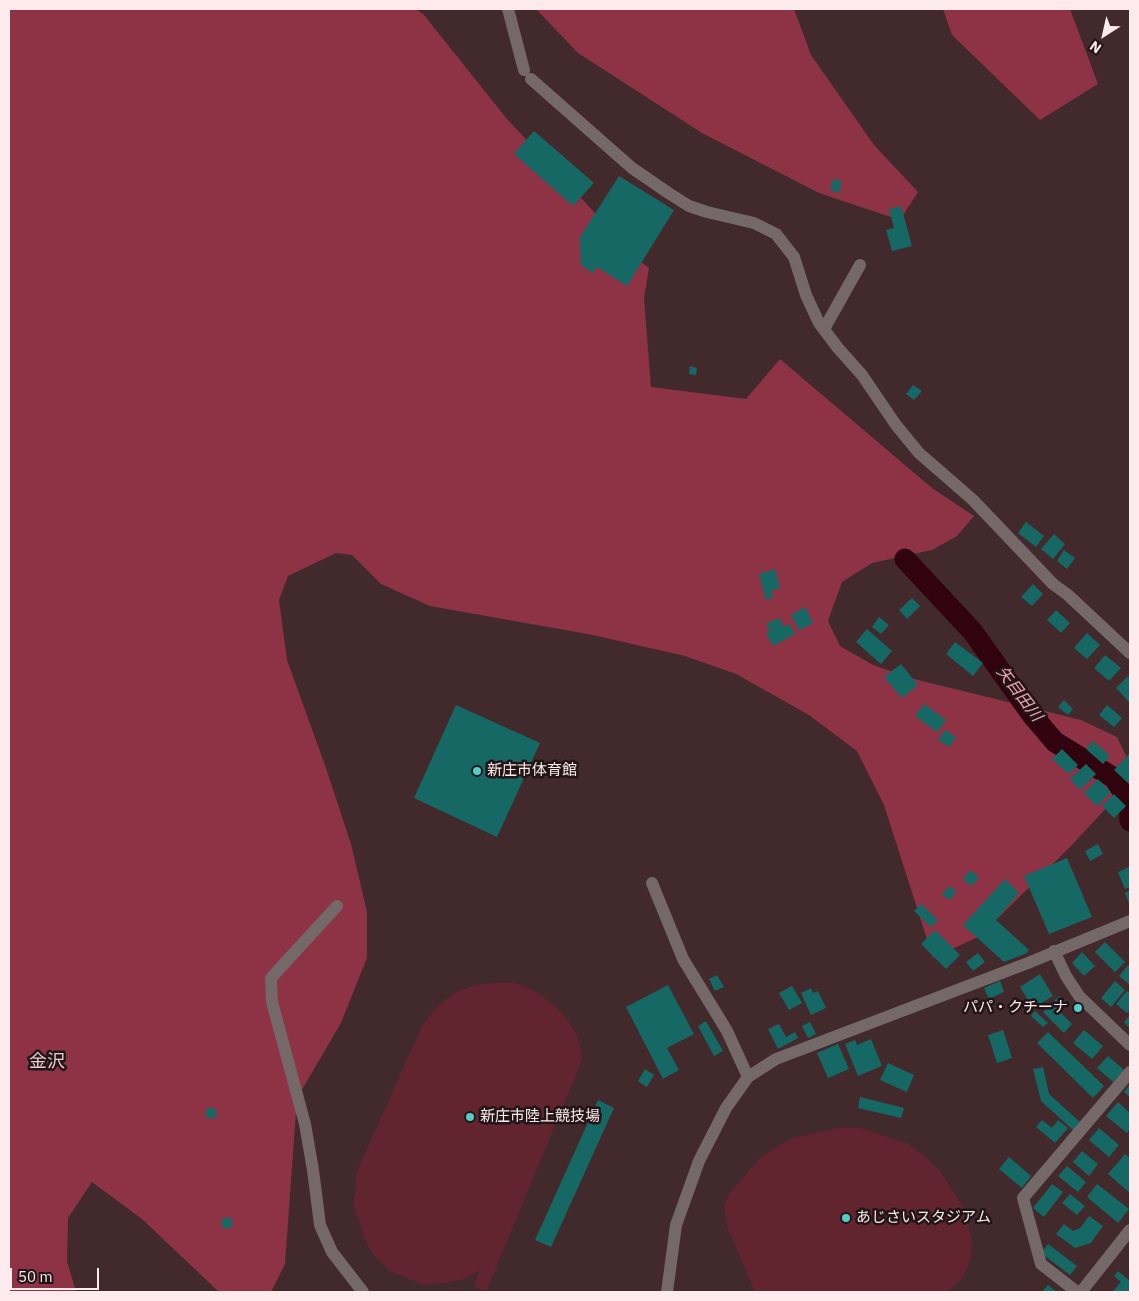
<!DOCTYPE html>
<meta charset="utf-8">
<style>
body{margin:0}
#map{position:relative;width:1139px;height:1301px;overflow:hidden;background:#42292c;font-family:"IBM Plex Sans",sans-serif}
canvas{display:block}
.frame{position:absolute;inset:0;border:10px solid #fceaec;pointer-events:none}
.north{position:absolute;left:1079px;top:10px;width:50px;height:50px;-webkit-text-stroke:4px #211517;paint-order:stroke;rotate:215deg;font-size:14px;font-weight:700;line-height:20px;text-align:center;color:#fceaec}
.north::after{content:'';display:block;margin:auto;width:18px;height:22px;background:#fceaec;clip-path:polygon(50% 0,100% 100%,50% 72%,0 100%)}
.scale{position:absolute;left:10px;top:1268px;width:89px;height:22px;box-sizing:border-box;border:2px solid #fceaec;border-top:0;padding-left:6px;font-size:15px;line-height:18px;white-space:nowrap;color:#fceaec;-webkit-text-stroke:4px #211517;paint-order:stroke}
</style>
<div id="map">
<canvas width="1139" height="1301"></canvas>
<div class="frame"></div>
<div class="north">N</div>
<div class="scale">50 m</div>
</div>
<script>
const ctx = document.querySelector('canvas').getContext('2d');
ctx.lineJoin = 'round';
function fill(path, color) { ctx.fillStyle = color; ctx.fill(path, 'evenodd'); }
const toPath = rows => new Path2D(rows.map(r => 'M' + r).join(''));
function stroke(path, color, width, dash) { ctx.strokeStyle = color; ctx.lineWidth = width; ctx.lineCap = dash ? 'butt' : 'round'; ctx.setLineDash(dash || []); ctx.stroke(path); }
function label(font, color, halo, rows, align = 'center') {
  ctx.font = font + ' "IBM Plex Sans","Noto Sans JP",sans-serif'; ctx.lineWidth = 5; ctx.setLineDash([]); ctx.textBaseline = 'middle'; ctx.strokeStyle = halo; ctx.fillStyle = color; for (const [text, x, y, turn = 0] of rows) {
    ctx.save(); ctx.translate(x, y); ctx.rotate((+turn || 0) * Math.PI / 180); ctx.textAlign = isNaN(turn) ? turn : align; if (halo) ctx.strokeText(text, 0, 0); ctx.fillText(text, 0, 0); ctx.restore();
  }
}
fill(toPath([
 [497,983,515,983,537,992,556,1007,567,1019,576,1034,581,1048,582,1060,486,1292,474,1285,480,1270,464,1279,444,1283,422,1284,389,1271,373,1254,365,1239,353,1205,356,1186,356,1174,421,1028,433,1011,447,998,458,991,476,985],
 [839,1128,861,1128,908,1144,923,1155,941,1172,964,1209,969,1227,972,1245,970,1260,963,1278,946,1292,755,1292,727,1226,724,1209,729,1194,759,1159,775,1148,793,1138]
]), '#622530');
fill(toPath([
 [9,9,416,9,424,15,507,119,640,261,649,268,644,298,651,387,746,399,780,359,932,488,974,516,957,536,932,550,872,563,842,582,828,621,840,646,873,665,914,679,1081,720,1117,737,1130,764,1130,782,1072,845,980,936,933,958,884,805,857,751,809,715,736,674,685,656,593,635,430,606,381,584,352,555,336,553,288,576,279,600,287,660,326,768,351,844,367,912,367,958,341,1023,297,1098,285,1264,271,1292,219,1292,142,1219,92,1182,68,1218,67,1261,76,1292,9,1292],
 [536,9,794,9,811,55,874,145,918,192,900,220,819,193,702,133,578,53],
 [943,9,1070,9,1098,84,1040,120,952,35]
]), '#8d3345');
stroke(toPath([
 [905,559,973,632,1032,715,1055,742,1114,778,1129,801,1130,821]
]), '#31030e', 21);
fill(toPath([
 [534,131,594,183,573,206,514,154],
 [619,176,674,210,627,286,597,267,593,273,581,265,580,237],
 [833,179,842,181,839,193,830,190],
 [901,206,912,246,892,251,886,230,894,228,889,209],
 [690,366,697,368,696,375,689,374],
 [913,385,922,391,914,400,906,394],
 [1026,522,1044,536,1036,547,1018,533],
 [1054,534,1065,544,1053,559,1041,549],
 [1064,550,1075,558,1067,569,1057,561],
 [775,569,780,588,771,591,773,598,766,600,759,574],
 [1033,584,1043,594,1032,606,1021,597],
 [912,598,920,606,907,619,899,610],
 [805,607,813,623,799,630,791,615],
 [1056,610,1070,623,1061,633,1047,620],
 [879,617,889,625,881,634,872,627],
 [779,618,784,627,789,624,795,634,773,646,766,633,770,631,766,624],
 [867,629,892,651,881,664,856,642],
 [1087,633,1100,645,1087,659,1074,648],
 [955,642,983,663,973,676,946,654],
 [1105,655,1121,668,1109,681,1094,668],
 [901,664,918,685,902,698,884,677],
 [1128,676,1130,679,1130,703,1116,688],
 [1064,700,1073,709,1068,715,1058,707],
 [924,704,946,720,937,732,915,716],
 [456,705,540,743,497,837,414,798],
 [1107,705,1122,718,1114,727,1099,715],
 [945,730,956,737,949,747,938,740],
 [1093,741,1110,756,1103,764,1086,749],
 [1062,749,1078,765,1069,774,1052,759],
 [1129,754,1130,755,1130,785,1114,770],
 [1086,764,1096,774,1080,790,1070,779],
 [1098,779,1111,792,1097,806,1084,793],
 [1114,794,1126,806,1114,818,1102,806],
 [1098,844,1103,854,1090,861,1085,851],
 [1067,858,1092,917,1049,934,1024,876],
 [1129,867,1130,887,1125,889,1118,872],
 [970,870,979,877,972,886,963,880],
 [1005,879,1019,893,996,920,1029,950,1027,953,1004,962,963,925],
 [949,886,956,891,950,900,942,895],
 [1130,890,1130,906,1125,893],
 [921,904,938,920,931,927,914,911],
 [935,930,960,955,946,969,921,944],
 [1105,942,1125,962,1115,972,1095,952],
 [1082,952,1095,966,1084,976,1072,963],
 [978,953,985,962,973,971,966,962],
 [1128,965,1130,967,1130,985,1119,976],
 [1040,974,1053,996,1033,1008,1020,987],
 [717,975,724,987,715,991,709,979],
 [1000,981,1004,992,989,999,984,988],
 [1115,981,1125,990,1111,1007,1101,998],
 [668,985,694,1034,667,1048,679,1070,663,1079,626,1007],
 [792,986,802,1003,789,1010,779,993],
 [811,988,813,993,818,991,826,1008,811,1015,801,993],
 [1127,991,1130,993,1130,1010,1127,1013,1116,1004],
 [1059,996,1067,1004,1059,1011,1072,1024,1064,1033,1043,1012],
 [1035,1011,1048,1023,1043,1027,1031,1016],
 [1130,1015,1130,1029,1124,1022],
 [706,1021,723,1051,714,1056,698,1026],
 [810,1022,816,1034,808,1038,802,1026],
 [779,1024,786,1037,795,1032,798,1038,778,1049,768,1029],
 [1003,1030,1012,1058,997,1063,988,1035],
 [1084,1030,1103,1046,1092,1059,1073,1043],
 [1048,1032,1104,1086,1093,1098,1037,1043],
 [871,1039,882,1066,858,1076,845,1044,855,1040,857,1045],
 [838,1044,849,1069,828,1078,817,1053],
 [1108,1056,1124,1070,1113,1082,1097,1068],
 [888,1063,914,1075,907,1092,880,1080],
 [1043,1067,1049,1094,1080,1122,1073,1130,1041,1101,1033,1069],
 [645,1069,654,1075,647,1087,638,1081],
 [1130,1084,1130,1097,1124,1092],
 [860,1097,904,1108,901,1118,858,1108],
 [598,1100,614,1108,551,1247,535,1240],
 [1118,1102,1130,1113,1130,1129,1127,1133,1106,1116],
 '205.5 1113a5.5 5.5 0 1 1 11 0a5.5 5.5 0 1 1-11 0Z',
 [1042,1120,1052,1128,1058,1120,1068,1128,1055,1143,1036,1127],
 [1099,1128,1119,1145,1109,1157,1089,1140],
 [1082,1151,1098,1164,1089,1176,1073,1162],
 [1125,1154,1130,1158,1130,1193,1108,1174],
 [1009,1157,1031,1176,1022,1188,999,1169],
 [1067,1166,1086,1182,1078,1192,1058,1176],
 [1052,1184,1063,1192,1044,1217,1033,1208],
 [1097,1184,1129,1209,1118,1223,1087,1197],
 [1070,1194,1085,1206,1077,1215,1062,1203],
 [1089,1216,1103,1226,1091,1243,1075,1248,1056,1234,1064,1224,1073,1231,1080,1228],
 '221.5 1223a5.5 5.5 0 1 1 11 0a5.5 5.5 0 1 1-11 0Z',
 [1048,1244,1077,1266,1070,1275,1041,1253],
 [1118,1271,1130,1281,1130,1292,1115,1292,1113,1291,1121,1282,1114,1276],
 [1048,1285,1057,1292,1045,1292,1043,1291]
]), '#166864');
stroke(toPath([
 [508,9,524,70],
 [531,79,632,168,670,194,689,206,707,212,754,223,776,234,794,257,806,295,819,323,838,348,862,375,896,425,919,453,973,500,1053,584,1068,595,1130,653],
 [824,329,860,265],
 [652,883,683,959,727,1031,748,1077],
 [337,906,271,978,272,1002,305,1124,313,1170,320,1225,332,1252,363,1292],
 [1054,951,1066,976,1079,996,1130,1045],
 [667,1292,676,1225,699,1161,726,1108,748,1077,776,1059,1028,963,1130,921],
 [1077,1292,1041,1264,1023,1198,1130,1072],
 [1081,1292,1130,1230]
]), '#756869', 12);
for (const [x, y, r, color] of [
 [477,771,5,"#54cdc7"],
 [1078,1008,5,"#54cdc7"],
 [470,1117,5,"#54cdc7"],
 [846,1218,5,"#54cdc7"]
]) { const dot = new Path2D(); dot.arc(x, y, r, 0, 2 * Math.PI); ctx.fillStyle = color; ctx.fill(dot); stroke(dot, '#211517', 2); }
label('15px', '#fceaec', '#211517', [
 ["新庄市体育館",487,771],
 ["パパ・クチーナ",1068,1008,"right"],
 ["新庄市陸上競技場",480,1117],
 ["あじさいスタジアム",856,1218]
], 'left');
label('italic 16px', '#f3a5af', '#211517', [
 ["矢目田川",1019,694,53]
]);
label('18px', '#ebcacd', '#211517', [
 ["金沢",47,1062]
]);
</script>
